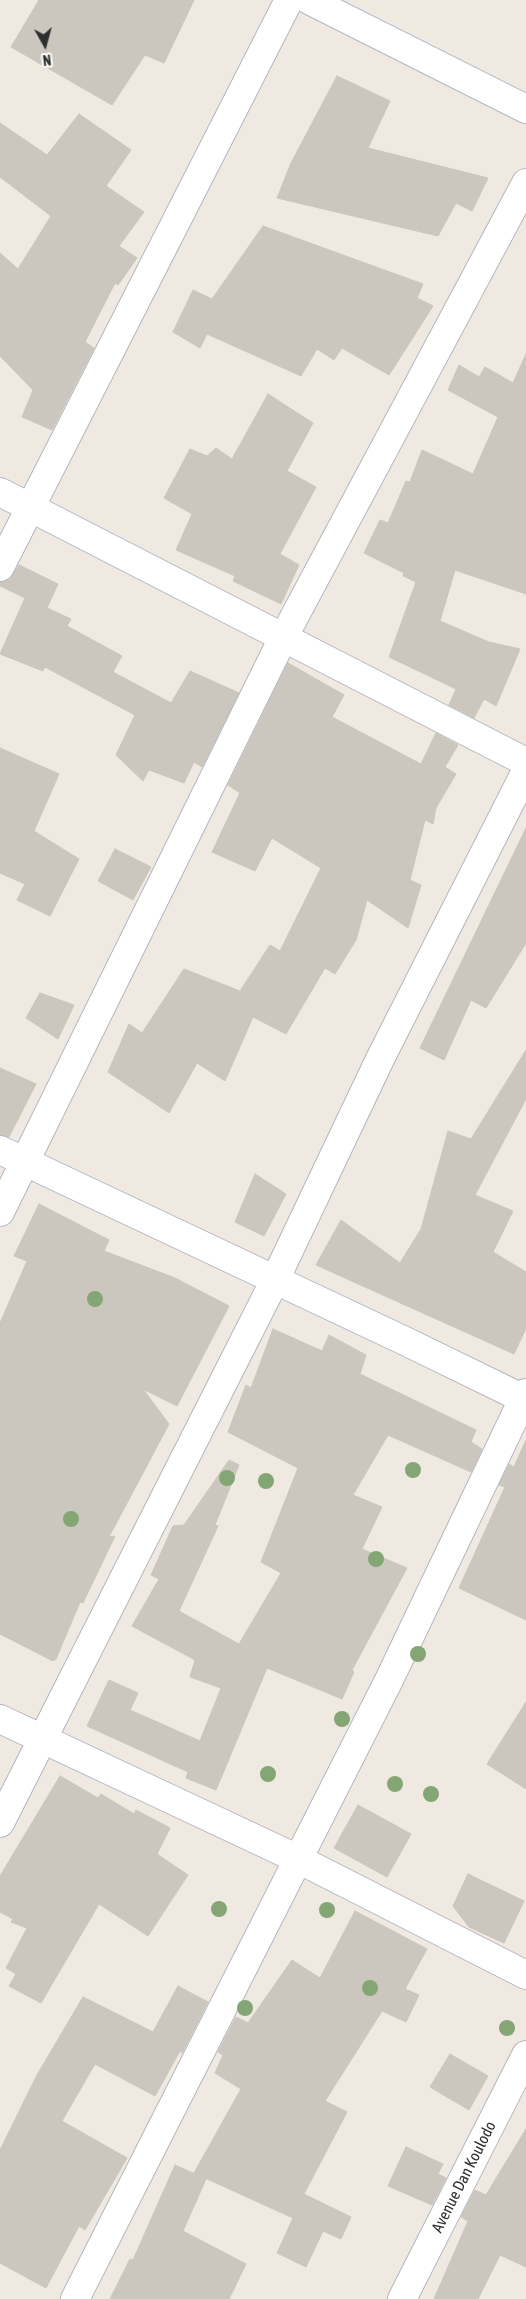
<!DOCTYPE html>
<style>
body{margin:0}
#map{position:relative;width:526px;height:2299px;overflow:hidden;background:#efe9e1;font-family:"Asap Condensed",sans-serif}
canvas{display:block}
.north{position:absolute;left:20px;top:20px;width:50px;height:50px;-webkit-text-stroke:4px #fff;paint-order:stroke;rotate:173deg;font-size:14px;font-weight:700;line-height:20px;text-align:center;color:#2e2e2e}
.north::after{content:'';display:block;margin:auto;width:18px;height:22px;background:#2e2e2e;clip-path:polygon(50% 0,100% 100%,50% 72%,0 100%)}
</style>
<div id="map">
<canvas width="526" height="2299"></canvas>
<div class="north">N</div>
</div>
<script>
const ctx = document.querySelector('canvas').getContext('2d');
ctx.lineJoin = 'round';
function fill(path, color) { ctx.fillStyle = color; ctx.fill(path, 'evenodd'); }
const toPath = rows => new Path2D(rows.map(r => 'M' + r).join(''));
function stroke(path, color, width, dash) { ctx.strokeStyle = color; ctx.lineWidth = width; ctx.lineCap = dash ? 'butt' : 'round'; ctx.setLineDash(dash || []); ctx.stroke(path); }
function label(font, color, halo, rows, align = 'center') {
  ctx.font = font + ' "Asap Condensed",sans-serif'; ctx.lineWidth = 4.5; ctx.setLineDash([]); ctx.textBaseline = 'middle'; ctx.strokeStyle = halo; ctx.fillStyle = color; for (const [text, x, y, turn = 0] of rows) {
    ctx.save(); ctx.translate(x, y); ctx.rotate((+turn || 0) * Math.PI / 180); ctx.textAlign = isNaN(turn) ? turn : align; if (halo) ctx.strokeText(text, 0, 0); ctx.fillText(text, 0, 0); ctx.restore();
  }
}
const building = toPath([
 [39,0,194,0,164,63,145,55,112,105,11,47,39,0],
 [337,76,390,101,368,148,488,178,472,211,456,203,438,236,277,198,291,163,337,76],
 [79,114,131,150,106,186,144,212,119,246,137,258,118,285,115,283,85,342,94,348,52,430,22,417,33,390,0,356,0,253,18,269,51,216,0,177,0,123,47,155,79,114],
 [263,226,423,284,417,298,433,306,389,375,342,348,334,360,317,349,301,376,207,334,200,348,173,332,193,290,212,299,263,226],
 [526,354,526,594,455,570,440,621,489,642,520,649,496,706,484,699,474,718,449,705,456,689,389,657,416,582,403,576,404,573,364,553,380,520,388,523,406,481,410,482,422,450,473,474,498,417,448,390,459,365,479,377,485,367,513,383,526,354],
 [268,394,313,423,287,471,316,487,280,554,299,565,281,604,233,581,235,576,176,550,192,514,164,498,190,449,207,456,216,448,232,459,268,394],
 [19,565,58,584,47,608,71,619,67,626,122,656,113,672,171,703,190,671,239,693,202,767,194,762,184,783,149,770,143,781,116,755,135,715,45,667,43,671,0,654,25,598,0,586,0,582,9,580,19,565],
 [288,663,344,695,332,717,421,764,436,733,458,745,445,767,456,774,436,808,433,824,425,820,410,880,421,885,408,928,367,900,356,940,335,974,325,968,286,1034,253,1017,225,1081,197,1063,169,1113,108,1072,129,1024,142,1033,184,969,240,991,270,945,280,951,321,868,272,838,255,871,212,852,240,793,228,785,288,663],
 [0,748,59,774,34,831,79,859,50,916,17,900,25,884,0,873,0,748],
 [526,828,526,943,486,1008,471,1000,444,1060,420,1048,526,828],
 [115,849,151,867,133,900,98,881,115,849],
 [40,993,74,1005,58,1039,26,1018,40,993],
 [526,1050,526,1099,475,1195,513,1211,493,1252,526,1272,526,1328,514,1354,316,1265,341,1220,400,1263,421,1229,448,1131,471,1139,526,1050],
 [0,1068,36,1084,9,1137,0,1135,0,1068],
 [255,1174,286,1194,264,1236,235,1222,255,1174],
 [39,1204,109,1240,104,1251,175,1278,229,1306,177,1406,143,1389,169,1424,109,1537,115,1536,83,1603,80,1602,56,1659,53,1661,0,1634,0,1323,27,1261,14,1256,39,1204],
 [273,1329,322,1351,329,1335,366,1355,360,1374,476,1430,471,1442,482,1449,471,1472,388,1435,353,1495,382,1507,362,1549,407,1568,352,1670,354,1672,342,1699,267,1668,216,1790,186,1778,188,1772,87,1726,109,1680,138,1693,130,1710,200,1741,221,1688,190,1677,195,1660,132,1626,159,1579,151,1575,173,1526,184,1525,229,1460,239,1465,215,1525,218,1526,179,1611,239,1644,281,1573,261,1562,298,1468,228,1432,246,1385,251,1388,273,1329],
 [526,1440,526,1620,459,1588,505,1487,499,1485,509,1464,514,1467,526,1440],
 [526,1702,526,1789,487,1764,526,1702],
 [60,1776,98,1798,101,1794,134,1814,136,1810,170,1828,157,1854,188,1875,148,1936,99,1904,41,2003,9,1986,16,1974,6,1968,27,1928,11,1922,13,1919,0,1912,0,1876,60,1776],
 [358,1805,411,1834,387,1877,334,1848,358,1805],
 [468,1874,524,1901,504,1943,469,1927,453,1906,468,1874],
 [355,1911,427,1949,405,1989,419,1995,406,2022,382,2011,325,2101,347,2112,304,2194,351,2217,341,2239,323,2231,306,2267,277,2253,293,2218,194,2173,241,2089,215,2073,223,2055,218,2052,236,2017,248,2023,292,1960,320,1978,355,1911],
 [178,1986,208,2002,182,2053,180,2051,155,2096,95,2064,62,2121,127,2158,85,2230,79,2226,46,2288,0,2263,0,2150,37,2075,83,1997,153,2032,178,1986],
 [450,2054,488,2076,469,2110,430,2087,450,2054],
 [526,2129,526,2267,500,2255,478,2299,434,2299,468,2221,461,2217,475,2190,486,2195,526,2129],
 [406,2147,443,2164,438,2174,446,2178,432,2205,388,2186,406,2147],
 [175,2165,206,2179,183,2231,246,2264,229,2299,110,2299,130,2259,133,2260,175,2165]
]);
fill(building, '#cbc7bf');
stroke(building, '#cbc5ba', 1);
const street = toPath([
 [309,0,526,109],
 [0,492,526,762],
 [0,567,289,0],
 [0,1150,405,1341,526,1400],
 [0,1212,283,638,526,183],
 [0,1719,298,1859,526,1975],
 [0,1823,275,1280,381,1057,526,771],
 [75,2299,389,1680,526,1393]
]);
const secondary = toPath([
 [402,2299,526,2055]
]);
stroke(street, '#b4b7c1', 30);
stroke(secondary, '#b4b7c1', 30);
stroke(street, '#fff', 28);
stroke(secondary, '#fff', 28);
ctx.fillStyle = '#84a574';
for (const [x, y] of [
 [95,1299],
 [413,1470],
 [227,1478],
 [266,1481],
 [71,1519],
 [376,1559],
 [418,1654],
 [342,1719],
 [268,1774],
 [395,1784],
 [431,1794],
 [219,1909],
 [327,1910],
 [370,1988],
 [245,2008],
 [507,2028]
]) { ctx.beginPath(); ctx.arc(x, y, 8, 0, 2 * Math.PI); ctx.fill(); }
label('16px', '#2e2e2e', '#fff', [
 ["Avenue Dan Koulodo",464,2177,-63]
]);
</script>
